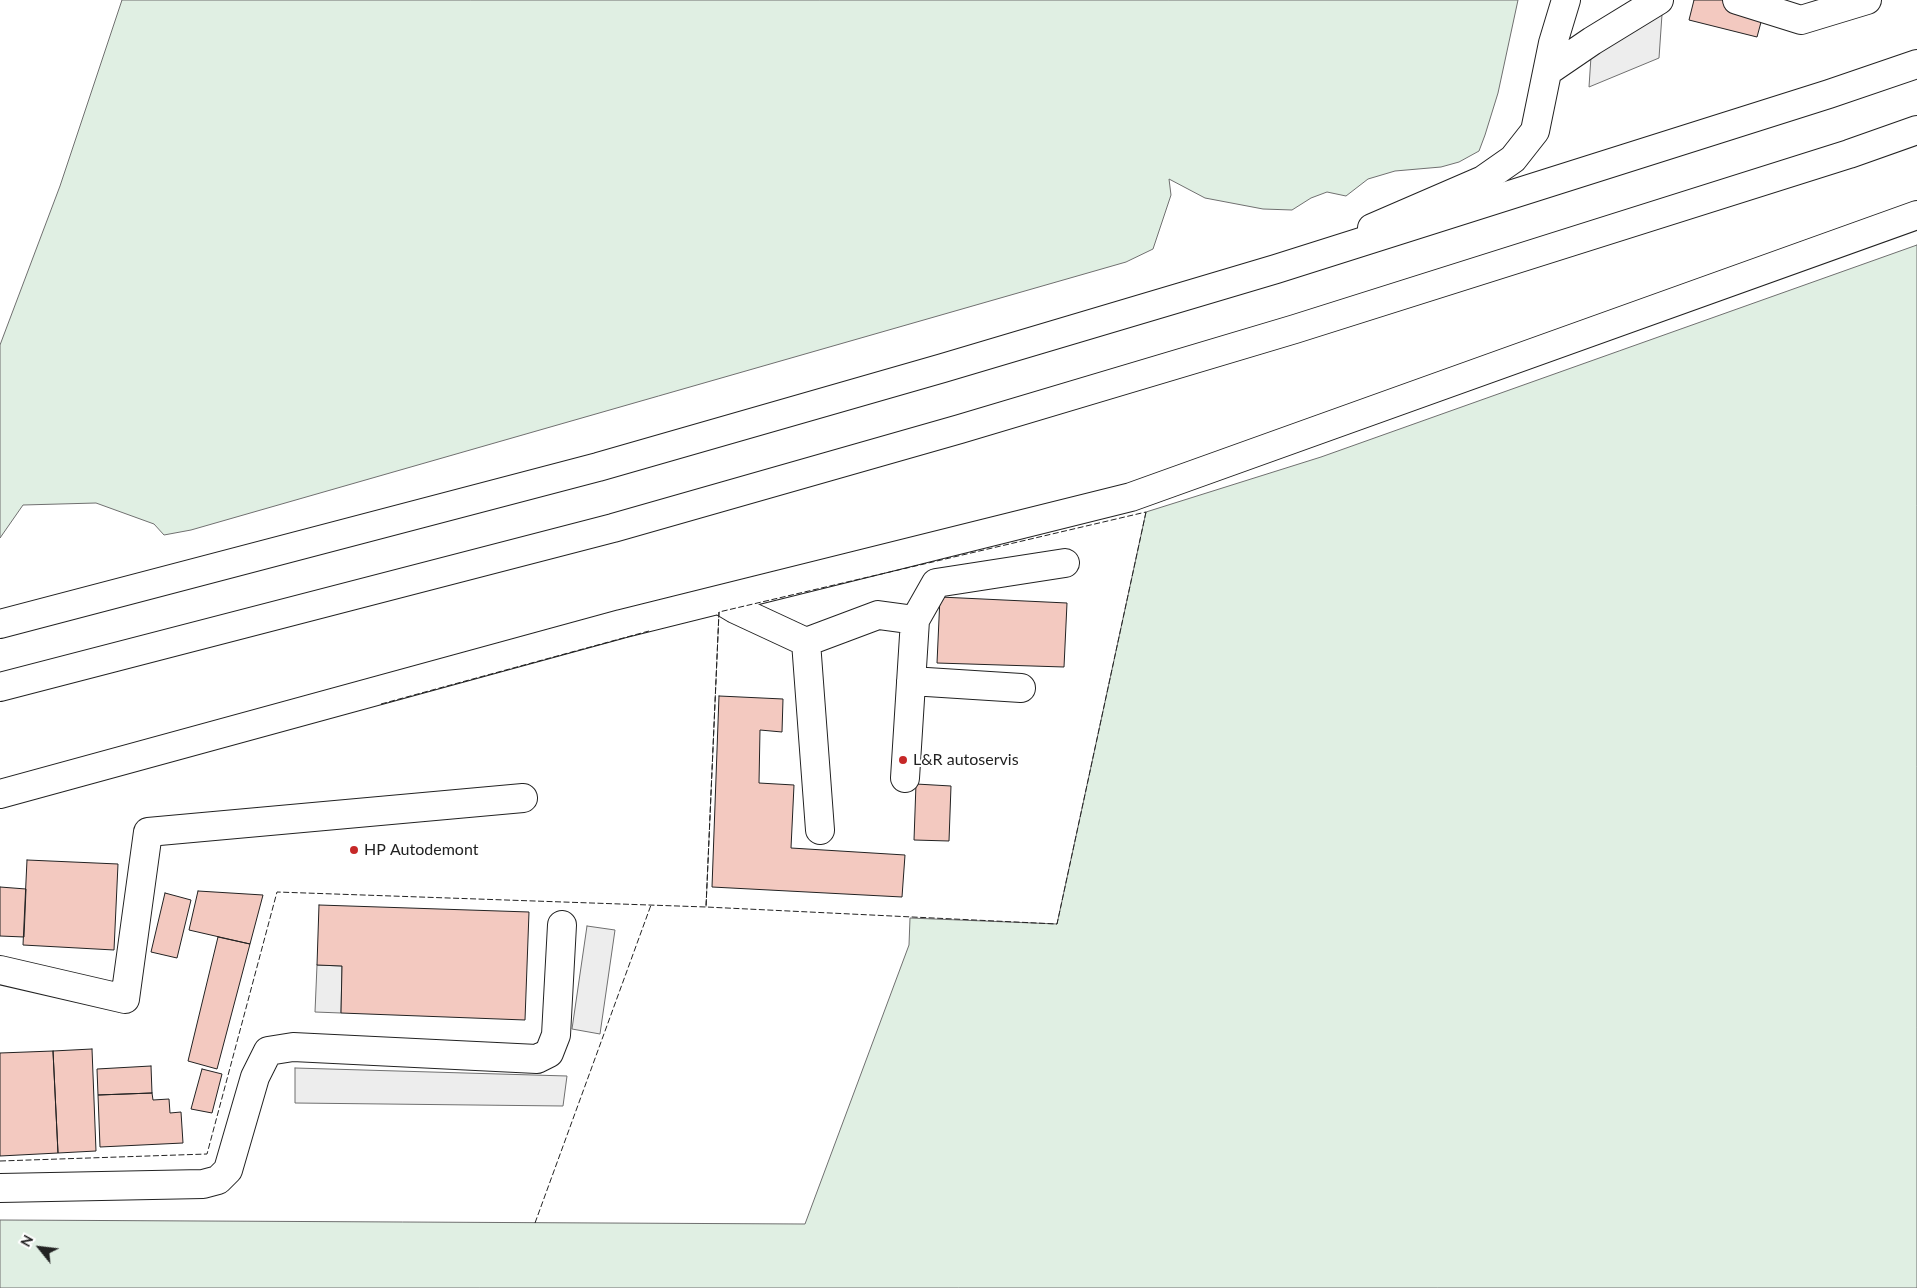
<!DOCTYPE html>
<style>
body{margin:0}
#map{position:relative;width:1917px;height:1288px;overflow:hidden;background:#fff;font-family:Lato,sans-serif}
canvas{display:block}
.north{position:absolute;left:15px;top:1223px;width:50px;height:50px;-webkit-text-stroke:4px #fff;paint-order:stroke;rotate:299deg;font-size:14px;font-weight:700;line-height:20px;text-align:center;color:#222}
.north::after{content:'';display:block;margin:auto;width:18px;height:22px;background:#222;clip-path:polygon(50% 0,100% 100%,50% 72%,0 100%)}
</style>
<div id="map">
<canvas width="1917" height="1288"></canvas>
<div class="north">N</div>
</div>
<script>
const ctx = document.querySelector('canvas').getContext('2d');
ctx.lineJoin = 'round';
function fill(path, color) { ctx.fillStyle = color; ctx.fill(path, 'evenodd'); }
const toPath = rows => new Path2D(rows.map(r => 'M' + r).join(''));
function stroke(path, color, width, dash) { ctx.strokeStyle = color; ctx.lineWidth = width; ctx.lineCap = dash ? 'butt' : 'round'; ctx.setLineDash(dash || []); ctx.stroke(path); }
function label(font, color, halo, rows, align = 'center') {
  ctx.font = font + ' Lato,sans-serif'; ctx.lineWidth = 4; ctx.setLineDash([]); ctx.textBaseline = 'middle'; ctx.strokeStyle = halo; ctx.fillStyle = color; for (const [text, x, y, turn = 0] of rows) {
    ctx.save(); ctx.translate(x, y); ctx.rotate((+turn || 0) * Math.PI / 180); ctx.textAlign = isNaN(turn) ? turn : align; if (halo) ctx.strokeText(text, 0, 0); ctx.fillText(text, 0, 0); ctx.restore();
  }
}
const green = toPath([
 [122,0,1518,0,1498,93,1485,135,1479,151,1459,162,1441,167,1395,171,1368,179,1346,196,1327,192,1311,198,1292,210,1263,209,1205,198,1169,179,1171,195,1153,249,1126,262,191,530,164,535,154,524,96,503,23,505,0,538,0,345,60,186,122,0],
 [1917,245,1917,1288,0,1288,0,1220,805,1224,909,945,910,918,1057,924,1146,512,1321,457,1917,245]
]);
fill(green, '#e0efe3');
stroke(green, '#6f6f6f', 1);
const parking = toPath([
 [1663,0,1659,58,1589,87,1592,41,1663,0],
 [587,926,615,930,600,1034,572,1029,587,926],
 [317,965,342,966,341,1013,315,1012,317,965],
 [295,1068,567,1076,563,1106,295,1103,295,1068]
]);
fill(parking, '#ededed');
stroke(parking, '#6f6f6f', 1);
const building = toPath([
 [1694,0,1767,0,1757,37,1689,20,1694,0],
 [940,597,1067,603,1064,667,937,663,940,597],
 [719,696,783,699,782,732,760,730,759,783,794,785,791,848,905,855,902,897,712,887,719,696],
 [916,784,951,786,949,841,914,840,916,784],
 [27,860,118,864,114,950,23,945,27,860],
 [0,887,26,889,24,937,0,936,0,887],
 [198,891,263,895,250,944,189,930,198,891],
 [165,893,191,900,177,958,151,952,165,893],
 [319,905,529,912,525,1020,341,1013,342,966,317,965,319,905],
 [218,937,250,944,217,1069,188,1061,218,937],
 [92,1049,96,1151,58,1153,53,1051,92,1049],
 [53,1051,58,1153,0,1156,0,1053,53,1051],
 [151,1066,152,1093,98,1095,97,1069,151,1066],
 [202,1069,222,1074,212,1113,191,1109,202,1069],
 [152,1093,153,1100,169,1099,170,1113,181,1112,183,1143,100,1147,98,1095,152,1093]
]);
fill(building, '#f3c9c0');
stroke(building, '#222', 1);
const minor = toPath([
 [1737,0,1801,20,1867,0],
 [1548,71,1592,41,1659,0],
 [1372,228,1483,180,1513,159,1535,131,1553,43,1566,0],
 [720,600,735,609,806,642,878,615,915,620,905,778],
 [915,620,936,583,1065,563],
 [806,642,820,830],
 [911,681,1021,688],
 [0,794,621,624,1131,497,1917,215],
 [0,970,125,999,148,832,523,798],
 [0,1188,203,1184,218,1180,228,1170,255,1077,268,1051,293,1047,537,1059,549,1053,556,1035,562,925]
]);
const highway = toPath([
 [0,624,598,467,943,368,1276,269,1829,94,1917,64],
 [0,687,613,528,960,429,1295,329,1849,154,1917,130]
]);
stroke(minor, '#222', 30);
stroke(highway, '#222', 30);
stroke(minor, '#fff', 28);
stroke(highway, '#fff', 28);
stroke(toPath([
 [1146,512,1057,924,706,907,719,612,1146,512],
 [381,704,649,631],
 [0,1161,207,1154,277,892,706,907,719,612],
 [535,1223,651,905]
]), '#222', 1, [6, 2.5]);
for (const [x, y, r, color] of [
 [903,760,5,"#c62828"],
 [354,850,5,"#c62828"]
]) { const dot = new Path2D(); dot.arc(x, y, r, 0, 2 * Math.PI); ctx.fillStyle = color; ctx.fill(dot); stroke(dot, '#fff', 2); }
label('16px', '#222', '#fff', [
 ["L&R autoservis",913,760],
 ["HP Autodemont",364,850]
], 'left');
</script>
